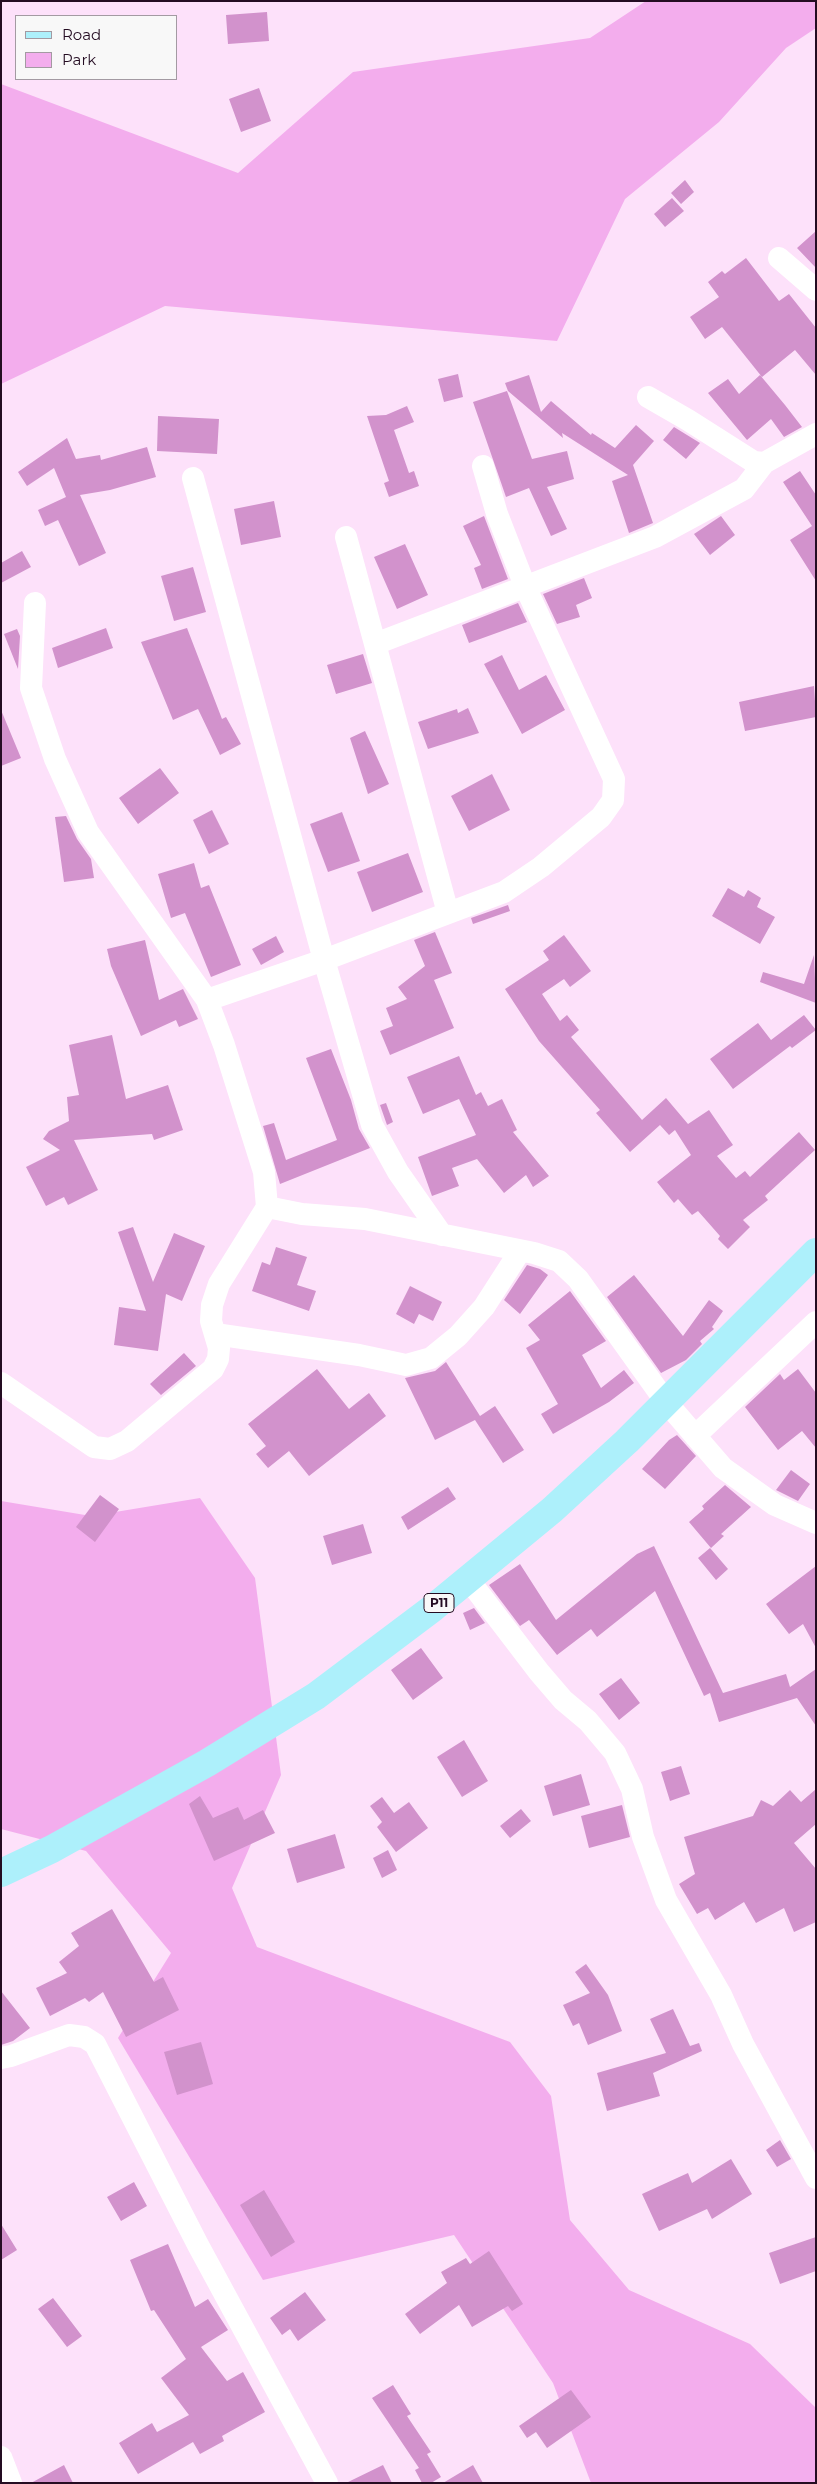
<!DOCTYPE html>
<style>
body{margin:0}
#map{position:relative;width:817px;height:2484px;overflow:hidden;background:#fde1fa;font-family:Montserrat,sans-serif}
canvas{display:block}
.frame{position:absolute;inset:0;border:2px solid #240c22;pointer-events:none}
.legend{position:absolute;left:15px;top:15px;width:162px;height:65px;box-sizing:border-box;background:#f8f8f8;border:1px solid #a39aa2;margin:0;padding:6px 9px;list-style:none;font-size:15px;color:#240c22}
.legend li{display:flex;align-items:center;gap:10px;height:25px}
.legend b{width:25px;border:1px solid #a39aa2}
</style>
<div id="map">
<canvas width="817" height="2484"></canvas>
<div class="frame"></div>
<ul class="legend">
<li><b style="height:6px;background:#adf0fb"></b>Road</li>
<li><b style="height:14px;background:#f3aded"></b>Park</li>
</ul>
</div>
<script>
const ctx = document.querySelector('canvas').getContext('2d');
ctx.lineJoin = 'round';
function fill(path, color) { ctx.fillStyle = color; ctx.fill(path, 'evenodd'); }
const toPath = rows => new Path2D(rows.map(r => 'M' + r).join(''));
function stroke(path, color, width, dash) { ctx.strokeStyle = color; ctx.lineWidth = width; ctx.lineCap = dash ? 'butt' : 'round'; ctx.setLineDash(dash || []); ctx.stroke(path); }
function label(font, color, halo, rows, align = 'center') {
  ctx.font = font + ' Montserrat,sans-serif'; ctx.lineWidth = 5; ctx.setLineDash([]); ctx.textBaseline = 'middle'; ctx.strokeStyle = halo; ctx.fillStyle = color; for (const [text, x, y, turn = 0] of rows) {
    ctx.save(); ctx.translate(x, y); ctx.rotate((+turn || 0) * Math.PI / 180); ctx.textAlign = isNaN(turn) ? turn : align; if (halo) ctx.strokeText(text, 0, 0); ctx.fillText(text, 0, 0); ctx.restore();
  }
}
fill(toPath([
 [646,1,816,1,816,28,786,48,719,122,625,199,557,341,165,306,1,384,1,84,238,173,353,72,590,38],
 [200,1498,255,1578,281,1775,232,1888,257,1947,510,2042,551,2096,570,2220,629,2290,750,2344,816,2408,816,2483,591,2483,553,2383,454,2235,263,2280,118,2038,171,1953,86,1851,1,1829,1,1501,91,1516]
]), '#f3aded');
fill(toPath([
 [267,12,269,41,228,44,226,15],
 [259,88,271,121,241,132,229,99],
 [685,180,694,192,681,204,671,193],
 [672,198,684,211,665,227,654,214],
 [816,231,816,268,797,248],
 [746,258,779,301,789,294,816,328,816,375,795,350,762,377,722,327,705,339,690,317,719,297,708,282,722,271,725,274],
 [458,374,463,397,444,402,438,379],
 [529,375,541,412,551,401,591,435,592,433,615,448,636,425,654,441,633,465,653,523,629,533,612,481,628,475,562,433,563,438,508,391,505,383],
 [760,375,785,405,802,427,784,437,771,419,747,440,708,393,728,379,739,394],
 [507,391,532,459,567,451,574,479,547,487,567,529,551,536,529,488,506,497,473,402],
 [407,406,414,422,394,430,409,473,414,471,419,486,389,497,384,483,389,481,367,416,386,415],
 [158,416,219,419,217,454,157,451],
 [674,427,700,443,686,459,663,440],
 [67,438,76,459,100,455,101,460,147,447,156,477,110,490,80,495,106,553,79,566,58,520,45,526,38,510,66,497,54,468,27,486,18,472],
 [800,471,816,495,816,581,790,540,812,526,783,482],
 [274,501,281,537,241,545,234,509],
 [484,516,508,579,482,589,474,568,481,565,463,526],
 [721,516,735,535,710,555,694,534],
 [405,544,428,595,397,609,374,557],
 [22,551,31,567,1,583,1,563],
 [193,567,206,612,174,621,161,576],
 [584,578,592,598,576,605,580,617,557,624,543,594],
 [518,603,527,622,469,643,462,625],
 [106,628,113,648,58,668,52,648],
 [187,628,222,719,226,717,241,744,220,755,198,709,173,720,141,642],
 [17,629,20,636,18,669,4,634],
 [363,654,372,683,336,694,327,665],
 [502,655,519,690,546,675,565,710,522,734,484,664],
 [814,686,816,717,745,731,739,702],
 [468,708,479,733,428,749,418,722,457,709,458,713],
 [1,710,21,758,1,766],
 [365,731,389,784,368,794,350,738],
 [160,768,179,793,138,824,119,798],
 [492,774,510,810,469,831,451,796],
 [212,810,229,844,209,854,193,820],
 [342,812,360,861,328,872,310,824],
 [66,816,77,839,91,859,94,878,64,882,55,817],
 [408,853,423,892,372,912,357,872],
 [194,863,201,888,209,885,241,965,211,977,185,913,171,918,158,874],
 [728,888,744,897,748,890,761,898,757,907,775,917,760,944,712,916],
 [508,905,510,911,473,924,471,918],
 [435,932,452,973,434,980,454,1028,390,1055,380,1031,393,1026,386,1008,407,999,398,987,425,966,414,940],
 [564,935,591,971,570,987,564,979,542,994,560,1021,567,1015,579,1030,571,1037,642,1120,666,1098,688,1124,709,1110,733,1145,717,1156,736,1178,745,1171,750,1177,799,1132,815,1150,765,1196,768,1200,743,1220,750,1227,728,1249,718,1239,720,1236,698,1211,692,1215,678,1199,674,1203,657,1182,691,1155,675,1130,669,1135,660,1125,630,1152,596,1113,600,1110,539,1041,505,989,549,960,543,951],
 [276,936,284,952,261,965,252,949],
 [145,940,159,1000,183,989,198,1019,179,1027,176,1020,141,1036,111,966,107,949],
 [814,955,816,1003,760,982,763,972,804,984],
 [804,1015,816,1030,792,1048,790,1046,733,1089,710,1059,758,1023,771,1040],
 [112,1035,126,1099,168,1085,183,1130,154,1140,152,1134,74,1140,98,1190,68,1205,64,1197,46,1206,26,1167,60,1150,43,1139,49,1131,69,1121,67,1097,79,1095,69,1045],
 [331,1049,351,1100,359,1129,370,1148,280,1184,263,1126,274,1123,286,1160,337,1140,306,1058],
 [459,1056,476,1095,481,1092,488,1106,502,1099,517,1130,513,1132,549,1176,533,1187,526,1175,504,1193,477,1159,452,1168,459,1186,432,1196,418,1157,476,1135,459,1099,423,1114,407,1077],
 [386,1103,393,1122,387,1125,380,1105],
 [133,1227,153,1282,174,1233,205,1246,182,1301,166,1294,158,1351,114,1345,119,1307,146,1311,118,1232],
 [276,1247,307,1257,297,1285,316,1291,309,1311,252,1291,262,1262,270,1265],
 [527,1265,540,1269,548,1275,520,1314,504,1300],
 [634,1275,683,1336,709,1300,723,1311,712,1327,714,1329,700,1341,702,1344,686,1360,661,1373,607,1297],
 [410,1286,442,1302,433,1321,419,1314,414,1324,396,1314],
 [570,1291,606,1341,582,1355,601,1388,624,1370,634,1383,609,1402,553,1434,541,1414,558,1404,526,1348,540,1340,528,1325],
 [184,1353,196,1366,161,1395,150,1384],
 [446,1362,480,1416,495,1406,524,1450,503,1463,475,1420,435,1440,405,1378,435,1371],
 [317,1369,349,1409,369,1393,386,1416,309,1476,289,1451,268,1468,256,1454,266,1446,248,1424],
 [798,1369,816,1393,816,1448,802,1431,778,1450,745,1407,780,1374,784,1380],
 [677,1435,696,1456,665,1489,642,1469,669,1440],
 [791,1470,810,1484,798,1501,776,1490],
 [725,1485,751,1507,721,1534,724,1536,711,1548,689,1522,704,1509,702,1506],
 [448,1487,456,1499,408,1530,401,1517],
 [100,1495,119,1509,95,1542,76,1527],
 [363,1524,372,1553,332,1565,323,1536],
 [654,1546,723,1693,786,1674,790,1687,816,1669,816,1726,797,1698,719,1722,710,1693,704,1696,655,1591,597,1637,591,1629,557,1655,529,1620,520,1626,489,1585,520,1564,556,1620,637,1554],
 [710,1548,728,1569,716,1580,698,1558],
 [816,1566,816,1648,803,1624,789,1634,766,1604],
 [474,1608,485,1623,470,1630,463,1613],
 [421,1648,443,1678,413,1700,391,1670],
 [621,1678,640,1703,619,1720,599,1694],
 [464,1740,488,1781,462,1797,437,1757],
 [681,1766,690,1794,670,1801,661,1772],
 [581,1774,590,1805,553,1816,544,1786],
 [816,1789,816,1824,794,1843,816,1869,816,1922,794,1932,784,1908,756,1923,744,1902,715,1920,708,1908,697,1914,679,1884,695,1874,684,1837,753,1816,761,1800,773,1806,790,1790,801,1802],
 [200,1796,213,1818,238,1807,244,1820,263,1810,275,1833,214,1861,189,1804],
 [382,1797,394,1813,409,1802,428,1828,396,1852,377,1827,382,1822,370,1806],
 [622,1805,630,1837,589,1848,581,1816],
 [521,1809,531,1821,510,1838,500,1826],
 [335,1834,345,1868,297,1883,287,1849],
 [388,1850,397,1870,382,1878,373,1858],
 [112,1909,154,1982,163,1977,179,2010,126,2037,103,1992,89,2002,85,1998,50,2016,36,1988,67,1973,59,1962,79,1946,71,1933],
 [586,1964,608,1995,622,2031,588,2045,579,2023,573,2026,563,2005,590,1993,575,1972],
 [1,1991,30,2028,13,2041,1,2045],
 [673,2009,690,2046,699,2043,702,2051,653,2073,660,2096,607,2111,597,2073,666,2053,650,2019],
 [201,2042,213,2084,177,2095,164,2052],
 [780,2140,791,2159,777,2167,766,2150],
 [731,2159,752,2194,712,2219,707,2209,659,2231,642,2194,688,2173,692,2183],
 [134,2182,147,2206,121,2221,107,2197],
 [264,2190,295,2242,271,2257,240,2205],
 [1,2224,17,2250,1,2260],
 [816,2237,816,2271,780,2284,769,2253],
 [168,2244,195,2307,208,2299,228,2330,201,2347,227,2381,243,2372,265,2412,222,2436,224,2441,200,2454,193,2442,138,2474,119,2443,152,2423,157,2432,189,2415,161,2378,186,2359,154,2310,151,2311,130,2260],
 [489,2251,523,2304,512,2311,508,2306,472,2327,459,2305,420,2334,405,2314,447,2283,441,2272,466,2258,470,2264],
 [305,2292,326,2320,298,2341,290,2329,282,2335,270,2318],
 [53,2298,82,2336,67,2347,38,2309],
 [393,2385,411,2414,407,2416,431,2452,427,2454,441,2477,431,2483,422,2483,415,2470,419,2468,372,2398],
 [571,2390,591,2417,547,2448,536,2432,527,2438,519,2426],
 [64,2465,73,2483,31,2483],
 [383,2465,392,2483,346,2483],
 [473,2465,483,2483,443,2483]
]), '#d292cc');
stroke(toPath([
 [779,258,816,290],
 [648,397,688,420,754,462,764,463,816,434],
 [193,478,324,960,372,1125,398,1172,442,1235],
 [346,537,448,913],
 [375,644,655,537,744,489,764,463],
 [207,1000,324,960,504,892,541,867,601,817,613,800,614,779,525,586,497,514,483,466],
 [267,1207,302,1214,365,1219,534,1253,559,1261,578,1279,666,1402,723,1468,775,1505,816,1523],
 [215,1334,359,1355,406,1365,431,1358,458,1336,484,1307,520,1251],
 [1,1383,94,1447,110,1449,127,1441,213,1369,218,1359,219,1348,211,1321,212,1305,219,1284,267,1207,264,1172,224,1045,207,1000,88,832,55,759,31,688,35,603],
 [695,1436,816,1322],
 [468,1579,539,1672,563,1700,588,1721,615,1753,632,1789,643,1837,666,1900,721,1995,743,2044,816,2178],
 [1,2058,11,2056,69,2035,84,2037,95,2044,198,2245,327,2483],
 [1,2457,11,2483]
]), '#fff', 22);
stroke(toPath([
 [1,1873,52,1849,207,1763,316,1696,433,1608,552,1510,627,1441,816,1252]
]), '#adf0fb', 28);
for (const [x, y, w] of [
 [439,1603,30]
]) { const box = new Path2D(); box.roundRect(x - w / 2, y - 9.5, w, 19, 4); ctx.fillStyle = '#f8f8f8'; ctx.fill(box); stroke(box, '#240c22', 1); }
label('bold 12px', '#240c22', null, [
 ["P11",439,1603]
]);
</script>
